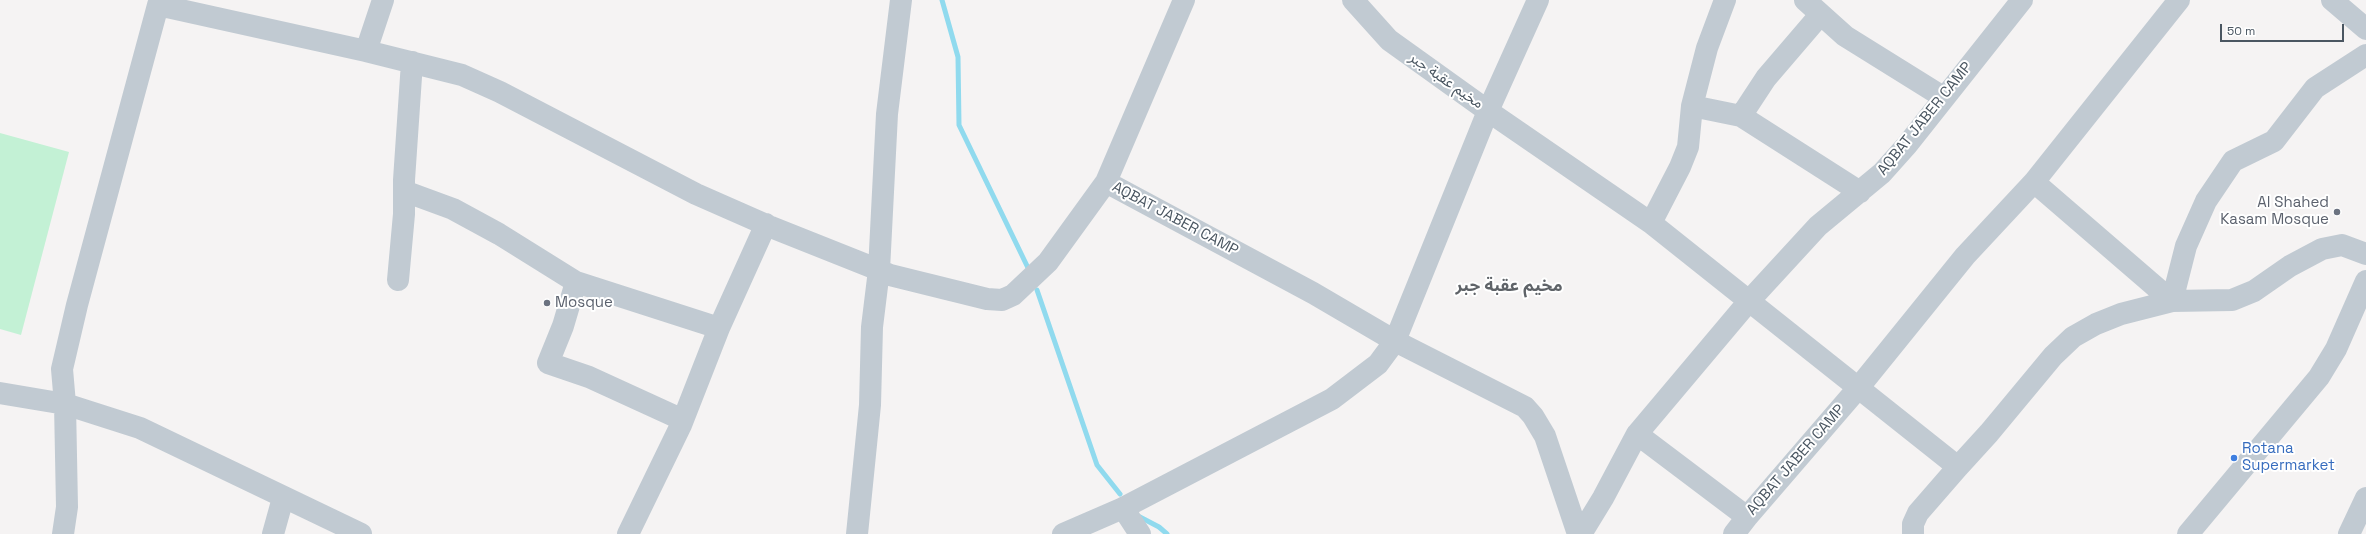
<!DOCTYPE html>
<meta charset="utf-8">
<style>
body{margin:0}
#map{position:relative;width:2366px;height:534px;overflow:hidden;background:#f5f3f3;font-family:"Space Grotesk",sans-serif}
canvas{display:block}
.scale{position:absolute;left:2220px;top:24px;width:124px;height:18px;box-sizing:border-box;border:2px solid #4a5661;border-top:0;padding-left:5px;font-size:12px;line-height:14px;white-space:nowrap;color:#4a5661;-webkit-text-stroke:3px #fff;paint-order:stroke}
</style>
<div id="map">
<canvas width="2366" height="534"></canvas>
<div class="scale">50 m</div>
</div>
<script>
const ctx = document.querySelector('canvas').getContext('2d');
ctx.lineJoin = 'round';
function fill(path, color) { ctx.fillStyle = color; ctx.fill(path, 'evenodd'); }
const toPath = rows => new Path2D(rows.map(r => 'M' + r).join(''));
function stroke(path, color, width, dash) { ctx.strokeStyle = color; ctx.lineWidth = width; ctx.lineCap = dash ? 'butt' : 'round'; ctx.setLineDash(dash || []); ctx.stroke(path); }
function label(font, color, halo, rows, align = 'center') {
  ctx.font = font + ' "Space Grotesk","Noto Sans Arabic",sans-serif'; ctx.lineWidth = 4; ctx.setLineDash([]); ctx.textBaseline = 'middle'; ctx.strokeStyle = halo; ctx.fillStyle = color; for (const [text, x, y, turn = 0] of rows) {
    ctx.save(); ctx.translate(x, y); ctx.rotate((+turn || 0) * Math.PI / 180); ctx.textAlign = isNaN(turn) ? turn : align; if (halo) ctx.strokeText(text, 0, 0); ctx.fillText(text, 0, 0); ctx.restore();
  }
}
fill(toPath([
 [0,133,69,152,21,335,0,329]
]), '#c3f1d5');
stroke(toPath([
 [942,0,958,57,959,125,1030,272],
 [1037,290,1097,465,1120,494],
 [1138,516,1159,527,1167,534]
]), '#90daee', 5);
stroke(toPath([
 [901,0,887,114,879,270,890,275,987,299,1002,300,1013,295,1048,262,1106,182,1313,293,1395,341,1525,407,1533,416,1545,436,1578,534],
 [1353,0,1389,40,1488,111,1538,0],
 [1805,0,1845,36,1943,97],
 [2022,0,1907,145,1882,173,1818,226,1749,301,1958,467,1989,433,2053,356,2073,337,2096,324,2121,314,2172,301,2232,300,2254,291,2290,266,2322,249,2342,245,2366,254],
 [2332,0,2366,29],
 [366,51,383,0],
 [1692,106,1741,116,1860,192],
 [1741,116,1766,78,1820,15],
 [1106,182,1184,0],
 [2034,182,2172,301,2186,246,2206,201,2233,161,2274,141,2315,88,2366,55],
 [404,191,453,209,499,234,576,282,719,328],
 [1651,223,1680,167,1688,147,1692,106,1707,48,1725,0],
 [398,280,404,214,404,180,412,62],
 [576,282,563,326,548,363,589,377,683,420],
 [0,393,65,404,140,428,361,534],
 [1637,434,1747,517],
 [63,534,67,507,65,404,62,369,77,305,158,5,366,51,462,75,500,92,696,194,771,227,879,270,872,327,870,405,857,534],
 [273,534,283,498],
 [628,534,681,425,719,328,766,224],
 [1063,534,1123,508],
 [1140,534,1123,508,1332,399,1378,364,1395,341,1488,111,1651,223,1749,301,1637,434,1603,498,1581,534],
 [1734,534,1747,517,1859,387,1965,256,2034,182,2179,0],
 [1913,534,1913,524,1918,513,1958,467],
 [2188,534,2319,377,2336,349,2366,281],
 [2349,534,2366,498]
]), '#c1cad2', 22);
for (const [x, y, r, color] of [
 [2337,212,4,"#6b7280"],
 [547,303,4,"#6b7280"],
 [2234,458,4,"#3f7fe0"]
]) { const dot = new Path2D(); dot.arc(x, y, r, 0, 2 * Math.PI); ctx.fillStyle = color; ctx.fill(dot); stroke(dot, '#fff', 1.5); }
label('15px', '#4a5661', '#fff', [
 ["مخيم عقبة جبر",1446,81,35],
 ["AQBAT JABER CAMP",1925,119,-51],
 ["AQBAT JABER CAMP",1175,219,28],
 ["AQBAT JABER CAMP",1796,460,-49]
]);
label('15px', '#5b616d', '#fff', [
 ["Al Shahed",2329,203],
 ["Kasam Mosque",2329,220],
 ["Mosque",555,303,"left"]
], 'right');
label('15px', '#366cbe', '#fff', [
 ["Rotana",2242,449],
 ["Supermarket",2242,466]
], 'left');
label('bold 17px', '#5f6368', '#fff', [
 ["مخيم عقبة جبر",1509,286]
]);
</script>
